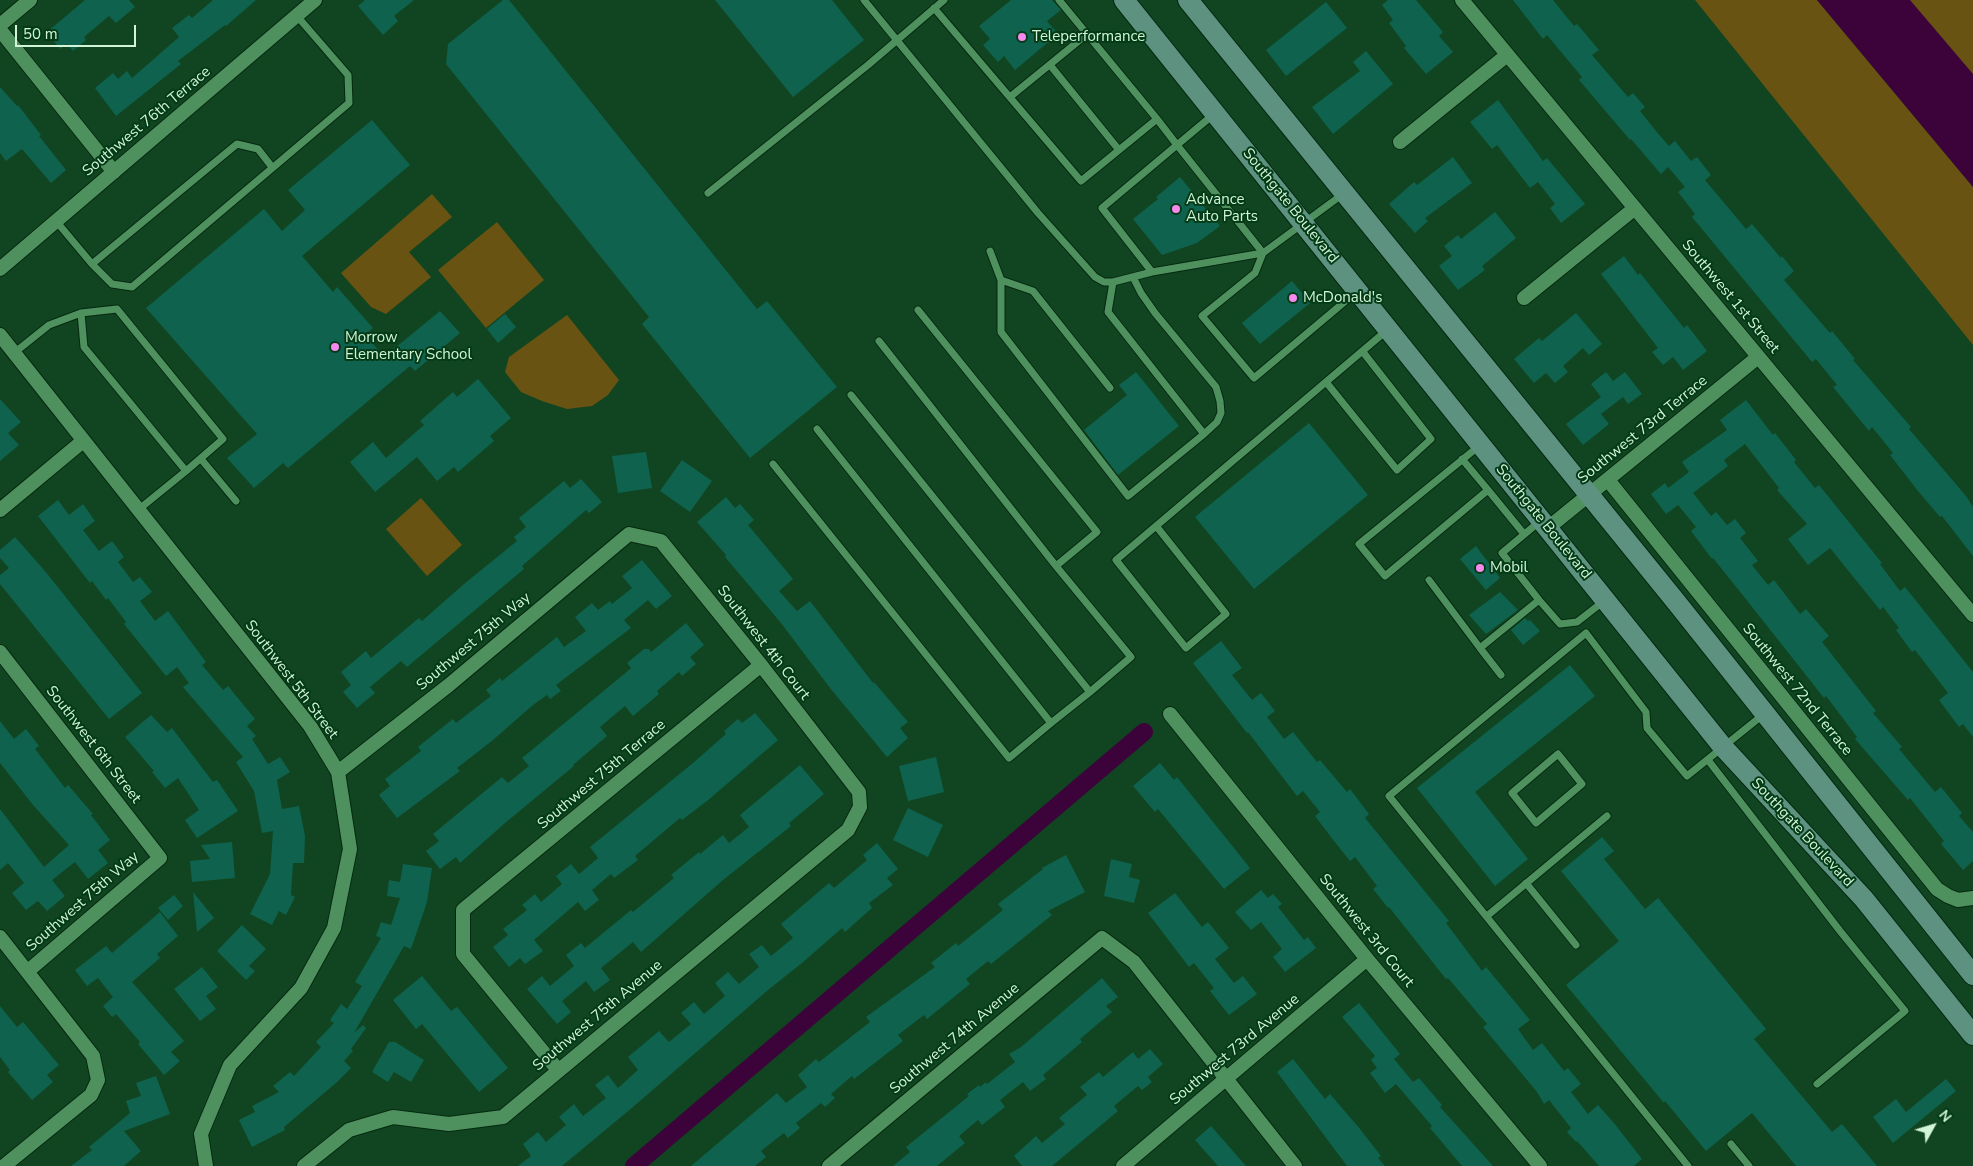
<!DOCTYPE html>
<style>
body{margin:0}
#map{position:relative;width:1973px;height:1166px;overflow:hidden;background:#114521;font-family:"Nunito Sans",sans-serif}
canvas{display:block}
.north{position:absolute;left:1908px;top:1101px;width:50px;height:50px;-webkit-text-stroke:4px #033b17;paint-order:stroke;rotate:51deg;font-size:14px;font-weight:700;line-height:20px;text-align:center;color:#d2f4d7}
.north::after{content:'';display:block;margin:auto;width:18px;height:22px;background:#d2f4d7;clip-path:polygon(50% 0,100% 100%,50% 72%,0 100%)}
.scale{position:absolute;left:15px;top:25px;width:121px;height:22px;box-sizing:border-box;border:2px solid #d2f4d7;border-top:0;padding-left:6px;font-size:15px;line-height:18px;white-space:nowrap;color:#d2f4d7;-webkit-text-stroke:4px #033b17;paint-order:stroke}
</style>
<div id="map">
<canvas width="1973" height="1166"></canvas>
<div class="north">N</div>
<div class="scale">50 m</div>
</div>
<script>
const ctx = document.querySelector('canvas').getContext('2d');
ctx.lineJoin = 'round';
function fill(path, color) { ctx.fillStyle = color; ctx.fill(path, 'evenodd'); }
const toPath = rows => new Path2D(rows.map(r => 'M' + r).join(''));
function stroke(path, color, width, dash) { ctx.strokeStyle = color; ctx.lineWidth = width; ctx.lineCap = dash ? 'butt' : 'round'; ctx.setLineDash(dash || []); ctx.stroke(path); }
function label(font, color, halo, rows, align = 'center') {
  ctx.font = font + ' "Nunito Sans",sans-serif'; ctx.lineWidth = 4; ctx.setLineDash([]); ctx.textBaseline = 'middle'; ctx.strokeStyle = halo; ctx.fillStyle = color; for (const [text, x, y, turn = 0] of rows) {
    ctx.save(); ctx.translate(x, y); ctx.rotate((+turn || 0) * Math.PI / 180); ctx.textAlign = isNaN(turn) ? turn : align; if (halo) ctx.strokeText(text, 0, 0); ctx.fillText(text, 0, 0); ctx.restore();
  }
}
fill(toPath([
 [1695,0,1817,0,1973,187,1973,345],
 [1906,0,1973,0,1973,80],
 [432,194,452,217,409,252,431,277,386,314,371,307,341,273],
 [497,222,544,280,486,328,438,270],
 [567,315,619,380,608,395,592,406,567,409,542,401,521,392,505,372,509,357],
 [421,498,462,545,427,576,386,529]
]), '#685312');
fill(toPath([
 [1817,0,1910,0,1973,74,1973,187]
]), '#3c023a');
stroke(toPath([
 [634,1166,1144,732]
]), '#3c023a', 18);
fill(toPath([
 [85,0,129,0,135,7,116,23,109,16,84,37,86,40,73,51,67,44,60,49,47,32],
 [213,0,256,0,226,26,225,25,178,61,181,64,116,116,95,88,113,73,118,79,127,71,132,78,179,37,172,28,189,15,192,18],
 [365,0,414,0,394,16,398,21,383,35,358,6],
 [503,0,509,0,757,309,767,301,837,387,750,458,642,324,649,317,446,64,448,44],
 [715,0,832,0,864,40,793,97],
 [1011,0,1052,0,1061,10,1047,21,1058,34,1015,70,1004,56,998,62,983,45,990,39,979,26],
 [1388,0,1416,0,1443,32,1439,36,1453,52,1426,74,1404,48,1406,46,1389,23,1393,20,1382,5],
 [1513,0,1553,0,1574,26,1577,24,1599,50,1592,55,1628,97,1633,93,1645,107,1640,111,1656,131,1669,146,1675,141,1691,161,1697,157,1711,175,1705,180,1746,229,1752,224,1781,258,1782,256,1794,271,1784,280,1830,333,1832,331,1855,359,1853,360,1911,427,1909,429,1966,496,1973,507,1973,556,1942,516,1940,517,1918,491,1890,455,1893,453,1872,427,1869,431,1833,387,1837,385,1816,359,1812,362,1692,217,1695,214,1678,192,1685,187,1668,167,1661,174,1631,139,1630,140,1579,80,1582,77,1547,35,1543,39],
 [1326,2,1347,28,1286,76,1266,50],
 [1366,51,1393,84,1333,134,1312,107,1360,71,1353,62],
 [0,87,17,106,18,105,41,135,39,136,66,170,51,183,22,149,6,161,0,153],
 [1498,100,1543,161,1547,158,1585,204,1561,223,1550,208,1555,204,1538,182,1530,188,1497,145,1492,149,1470,122],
 [372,120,410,165,302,256,333,292,337,287,373,328,367,333,370,337,369,339,384,357,440,311,460,333,415,371,410,366,288,468,283,463,254,488,227,458,257,434,146,308,264,209,282,231,305,210,288,190],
 [1453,157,1472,183,1425,218,1428,221,1415,233,1389,204,1414,182,1417,185],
 [1180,177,1220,226,1197,243,1162,255,1133,219,1158,199,1156,197],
 [1495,212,1516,238,1482,266,1485,270,1458,290,1439,266,1452,256,1444,246,1458,235,1461,239],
 [1624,256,1638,275,1640,273,1684,328,1687,325,1707,351,1683,370,1673,357,1663,365,1652,352,1658,348,1601,274],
 [1292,281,1310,303,1260,344,1242,323],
 [1576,313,1602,344,1589,355,1583,348,1563,366,1568,372,1555,383,1546,373,1534,383,1514,359,1539,338,1542,341],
 [505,314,516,327,498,343,487,329],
 [1136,372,1179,426,1118,475,1084,430,1127,395,1119,385],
 [1606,372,1613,381,1625,372,1642,394,1628,404,1623,397,1601,414,1609,424,1583,445,1566,424,1601,397,1591,384],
 [478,379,511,418,490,436,494,441,458,472,454,467,437,481,417,457,375,492,350,462,373,442,386,458,424,425,420,421,453,392,457,397],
 [0,399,21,422,8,433,19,445,0,461],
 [1746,400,1773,435,1775,433,1796,460,1794,462,1815,488,1819,485,1882,563,1880,564,1900,591,1905,587,1973,672,1973,737,1963,724,1959,727,1939,700,1948,693,1915,650,1912,652,1896,630,1899,628,1883,607,1880,610,1830,548,1808,565,1788,539,1807,524,1777,490,1779,488,1745,444,1724,460,1728,466,1693,493,1711,516,1716,512,1727,525,1735,519,1746,533,1740,538,1758,561,1752,565,1768,585,1774,580,1800,614,1806,609,1829,636,1822,642,1876,711,1873,713,1902,747,1899,749,1935,792,1941,787,1962,813,1959,816,1973,832,1973,861,1963,870,1941,844,1944,841,1910,798,1908,800,1855,739,1857,737,1826,696,1824,698,1741,593,1713,558,1712,559,1691,531,1696,527,1678,505,1666,514,1651,494,1665,483,1668,488,1689,472,1682,462,1727,430,1720,420],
 [1309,423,1368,495,1254,589,1195,517],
 [646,452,652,488,618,493,612,456],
 [682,460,712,481,690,512,660,491],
 [581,479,602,502,589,513,586,510,522,566,524,569,407,667,401,661,370,687,375,693,357,708,343,692,351,685,341,672,366,651,371,658,419,618,422,621,464,584,517,541,514,537,526,527,519,518,564,481,570,488],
 [726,497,735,508,740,504,754,520,748,525,793,579,779,591,797,611,810,601,873,683,874,682,908,722,900,728,908,738,887,757,830,688,781,623,725,557,726,555,697,522],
 [58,500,69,515,83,504,95,521,83,530,99,551,112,541,124,557,118,562,133,582,140,577,152,592,140,601,155,621,168,611,206,662,202,665,223,690,228,686,255,719,247,726,256,736,252,739,268,764,280,757,290,772,277,780,282,809,299,806,305,836,304,863,293,863,291,895,295,897,286,915,279,911,272,925,250,914,270,874,273,831,262,833,254,791,236,762,243,757,183,687,189,683,177,667,166,676,124,624,126,622,108,598,106,600,92,581,90,583,38,516],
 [15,537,45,571,142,693,109,719,0,584,0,575,9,568,0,558,0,550],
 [1476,546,1500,578,1486,590,1460,559],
 [642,560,672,596,656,609,648,600,624,620,631,628,556,685,561,691,550,699,547,695,533,705,493,740,457,768,460,771,397,818,379,795,390,786,385,779,421,751,418,747,439,730,453,719,456,723,491,696,486,690,500,678,502,681,557,637,564,647,586,631,575,617,592,603,598,610,610,601,612,604,632,588,622,576],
 [1500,592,1518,610,1486,634,1469,615],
 [1525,618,1528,621,1530,620,1540,631,1523,645,1511,630],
 [686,623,704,645,690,657,696,664,682,676,679,672,657,691,659,694,633,716,625,706,600,727,607,736,573,765,574,766,505,823,460,863,456,857,440,869,426,851,439,841,433,834,502,777,508,783,529,766,522,758,623,675,631,668,627,663,644,649,649,649,651,652],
 [1221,641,1242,668,1232,675,1252,700,1261,693,1275,711,1267,717,1284,739,1293,732,1317,762,1320,760,1347,792,1350,789,1369,814,1365,818,1449,921,1446,923,1482,971,1486,967,1530,1020,1518,1029,1533,1050,1542,1043,1564,1071,1568,1068,1581,1084,1571,1092,1588,1114,1598,1105,1614,1123,1642,1159,1634,1166,1599,1166,1577,1141,1576,1142,1567,1132,1571,1128,1549,1100,1544,1104,1537,1092,1483,1027,1487,1024,1448,978,1446,979,1389,907,1388,908,1373,889,1377,886,1355,857,1350,861,1334,841,1315,816,1320,812,1303,791,1297,796,1248,732,1247,733,1193,663],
 [1570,665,1595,696,1475,792,1528,859,1495,886,1417,788],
 [755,713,778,740,707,801,682,820,680,818,635,856,638,860,614,878,611,874,592,890,599,900,585,911,578,902,534,940,543,951,525,964,520,958,509,967,493,947,508,935,503,929,527,910,522,905,535,894,541,902,562,884,556,876,571,864,579,874,598,858,590,847,693,763,726,734,724,731,738,719,742,723],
 [151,715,167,732,172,728,213,782,217,780,238,811,197,838,185,820,199,810,178,778,165,788,152,772,154,771,125,737],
 [0,721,14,739,26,729,39,746,35,749,65,788,68,785,93,814,91,815,110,840,98,850,108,863,88,879,75,862,52,880,65,896,47,911,38,901,26,910,12,893,24,883,8,863,0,870,0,809,44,867,69,845,33,805,0,763],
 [936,757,944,792,908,801,899,766],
 [1160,763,1174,780,1177,777,1250,868,1224,889,1158,809,1155,812,1133,786],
 [800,765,824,794,789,823,791,826,723,880,641,952,633,942,601,968,610,980,594,992,586,981,562,1001,571,1012,557,1024,527,989,542,976,550,986,574,966,566,955,581,943,585,948,631,910,633,912,674,878,671,875,699,852,700,854,723,835,729,843,749,827,740,815],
 [908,808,943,825,928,857,893,840],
 [1602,837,1614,851,1604,859,1645,909,1658,898,1766,1029,1754,1039,1832,1132,1842,1124,1877,1166,1796,1166,1752,1113,1706,1151,1665,1101,1664,1103,1566,985,1619,941,1561,871],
 [232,842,235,878,192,882,190,861,210,859,201,845],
 [877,843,898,869,887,878,893,885,869,903,872,908,845,932,842,928,802,963,768,990,633,1107,562,1166,518,1166,531,1156,523,1144,538,1132,546,1142,566,1125,559,1117,574,1104,583,1116,606,1098,595,1085,608,1075,618,1088,638,1070,628,1057,659,1031,669,1042,691,1024,681,1013,694,1002,704,1014,725,996,715,983,728,972,739,984,759,967,749,954,762,945,771,956,793,938,781,924,829,883,834,888,867,860,863,855],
 [1066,855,1085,892,1048,911,1052,915,991,964,988,961,966,979,970,984,927,1019,924,1015,898,1035,903,1041,854,1079,852,1076,831,1094,835,1098,825,1107,821,1103,796,1123,800,1128,788,1138,784,1133,761,1151,766,1157,755,1166,691,1166,777,1093,786,1103,807,1087,798,1075,816,1059,819,1062,870,1022,866,1017,935,967,931,963,956,943,958,946,1003,910,998,904,1043,869,1042,868],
 [1111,859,1132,864,1129,877,1140,880,1134,903,1104,896],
 [403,864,432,868,427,902,411,949,404,946,354,1033,363,1025,366,1028,351,1049,353,1051,344,1061,351,1068,336,1083,284,1127,285,1130,252,1147,239,1120,255,1112,252,1106,279,1092,273,1086,290,1072,294,1076,321,1047,316,1042,334,1023,330,1020,341,1004,347,1009,362,986,355,982,381,938,376,936,381,922,391,925,400,898,387,896,389,880,400,882],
 [1261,890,1268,898,1273,894,1282,904,1278,907,1304,940,1308,937,1316,948,1285,972,1273,957,1282,949,1261,922,1251,930,1235,912],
 [193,892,214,918,197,932],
 [1175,893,1202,927,1208,922,1229,948,1215,959,1234,983,1243,976,1257,994,1229,1015,1210,991,1214,988,1194,963,1189,967,1148,913],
 [174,895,183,906,168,920,158,908],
 [160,912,178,936,157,954,160,958,132,982,184,1041,171,1052,180,1061,164,1075,138,1044,140,1042,116,1014,112,1017,103,1006,113,997,98,978,87,986,75,970,106,946,112,953],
 [242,925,266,949,249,966,255,971,246,980,217,951],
 [202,967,218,987,206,996,216,1009,200,1021,174,989],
 [422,976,451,1011,457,1007,508,1068,479,1092,422,1024,416,1029,393,1000],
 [1102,978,1118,997,1106,1006,1112,1012,1080,1039,1082,1042,1043,1075,1046,1079,1030,1091,1023,1082,1000,1100,1005,1107,982,1125,978,1120,959,1136,965,1143,937,1166,893,1166,910,1152,906,1147,969,1096,967,1094,979,1085,980,1087,986,1082,987,1084,1015,1062,1009,1054,1021,1047],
 [1359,1003,1400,1054,1394,1059,1413,1082,1419,1078,1442,1105,1440,1107,1493,1166,1462,1166,1430,1128,1432,1126,1396,1084,1385,1093,1370,1073,1377,1068,1371,1060,1375,1056,1342,1017],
 [0,1006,17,1027,23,1022,59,1065,47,1075,53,1082,32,1100,8,1072,10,1070,0,1057],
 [389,1042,395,1042,424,1060,411,1082,394,1072,388,1082,372,1072],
 [1150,1049,1163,1064,1148,1077,1152,1082,1142,1090,1138,1086,1114,1106,1118,1111,1052,1166,1022,1166,1014,1156,1036,1136,1042,1143,1065,1124,1059,1118,1087,1095,1080,1087,1099,1072,1103,1077,1133,1052,1138,1059],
 [1293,1059,1325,1099,1330,1094,1360,1129,1381,1156,1378,1158,1385,1166,1347,1166,1277,1072],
 [156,1076,170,1114,124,1131,141,1151,124,1166,71,1166,92,1150,89,1147,130,1113,126,1101,141,1096,136,1083],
 [1946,1079,1956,1091,1893,1143,1873,1117,1896,1099,1906,1112],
 [1211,1126,1246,1166,1218,1166,1195,1140]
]), '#0f624d');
const lane = toPath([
 [864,0,1038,213,1095,277,1104,282,1113,282,1152,272,1263,253,1343,194],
 [934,8,1081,181,1157,119,1059,0],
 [1050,65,1119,150],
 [1010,97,1086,35],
 [1214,114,1177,145,1263,253,1255,273,1202,316,1254,378,1355,293],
 [708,193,868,65,944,0],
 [56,221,92,264,112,284,132,287,349,103,348,75,297,16],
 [990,251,1001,280,1001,332,1128,496,1204,434,1108,312,1113,282],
 [92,264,237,144,258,149,272,167],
 [1152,272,1102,208,1177,145,1157,119],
 [1133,277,1141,293,1155,313,1216,387,1220,401,1221,413,1217,422,1204,434],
 [1001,280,1033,291,1110,388],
 [879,341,1056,566],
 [14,353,49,325,81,313],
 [1326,382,1397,470,1431,439,1363,352],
 [851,395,1090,692,1131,657,1056,566,1097,532,918,310],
 [817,429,1051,723,1090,692],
 [1479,446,1359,544,1385,576,1488,490,1524,534],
 [201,459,236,501],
 [1462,459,1488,490],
 [773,464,1009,758,1051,723],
 [138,510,186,471,223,439,117,309,81,313,84,347,186,471],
 [1539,522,1502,553,1539,600,1560,624,1577,622,1604,601],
 [1157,527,1226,614,1186,648,1116,560,1386,331],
 [1429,580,1480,648,1539,600],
 [1480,648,1501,675],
 [1558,754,1582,784,1536,823,1512,793,1558,754],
 [1708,760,1840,931,1905,1011,1817,1084],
 [1526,883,1576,945],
 [1487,916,1607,816],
 [1731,1144,1749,1166],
 [1688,1166,1389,796,1586,633,1646,712,1647,728,1687,776,1764,714]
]);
const street = toPath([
 [1462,0,1973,615],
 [0,25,30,0],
 [0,30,114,172],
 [1400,142,1507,55],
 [0,269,315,0],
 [1524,298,1635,208],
 [0,335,310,726,338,772,350,849,334,928,301,988,230,1065,201,1134,206,1166],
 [1608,480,1937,889,1948,896,1958,900,1973,898],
 [0,510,83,441],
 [1548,528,1758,357],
 [0,652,160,858,28,971],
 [1170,714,1367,959,1540,1166],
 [0,937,93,1056,98,1080,91,1095,4,1166],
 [558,1070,463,954,463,910,761,665],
 [304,1166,349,1130,393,1117,449,1124,503,1117,848,830,860,807,859,792,761,665,661,541,629,534,449,685,338,772],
 [829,1166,1102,938,1134,962,1295,1166],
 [1123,1166,1367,959]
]);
const secondary = toPath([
 [1124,0,1723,747,1864,899,1973,1035],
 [1188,0,1677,603,1973,975]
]);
stroke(lane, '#052910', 9);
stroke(street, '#052910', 16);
stroke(secondary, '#052910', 22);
stroke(lane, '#4f915e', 7);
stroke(street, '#4f915e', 14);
stroke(secondary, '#5d9180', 20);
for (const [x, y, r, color] of [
 [1022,37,5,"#f689ee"],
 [1176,209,5,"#f689ee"],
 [1293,298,5,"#f689ee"],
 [335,347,5,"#f689ee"],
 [1480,568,5,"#f689ee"]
]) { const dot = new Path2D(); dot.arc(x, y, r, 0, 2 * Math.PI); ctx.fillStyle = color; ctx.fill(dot); stroke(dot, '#033b17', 2); }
label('15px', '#d2f4d7', '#033b17', [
 ["Teleperformance",1032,37],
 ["Advance",1186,200],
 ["Auto Parts",1186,217],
 ["McDonald's",1303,298],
 ["Morrow",345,338],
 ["Elementary School",345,355],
 ["Mobil",1490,568]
], 'left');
label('15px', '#d2f4d7', '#033b17', [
 ["Southwest 76th Terrace",147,122,-40],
 ["Southgate Boulevard",1290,206,51],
 ["Southwest 1st Street",1730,297,50],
 ["Southwest 73rd Terrace",1643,430,-39],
 ["Southgate Boulevard",1543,522,51],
 ["Southwest 75th Way",474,642,-40],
 ["Southwest 4th Court",763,643,52],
 ["Southwest 5th Street",291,680,53],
 ["Southwest 72nd Terrace",1797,690,51],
 ["Southwest 6th Street",93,745,52],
 ["Southwest 75th Terrace",602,775,-40],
 ["Southgate Boulevard",1802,833,47],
 ["Southwest 75th Way",83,902,-41],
 ["Southwest 3rd Court",1366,931,51],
 ["Southwest 75th Avenue",598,1016,-40],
 ["Southwest 74th Avenue",955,1039,-40],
 ["Southwest 73rd Avenue",1235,1050,-40]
]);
</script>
